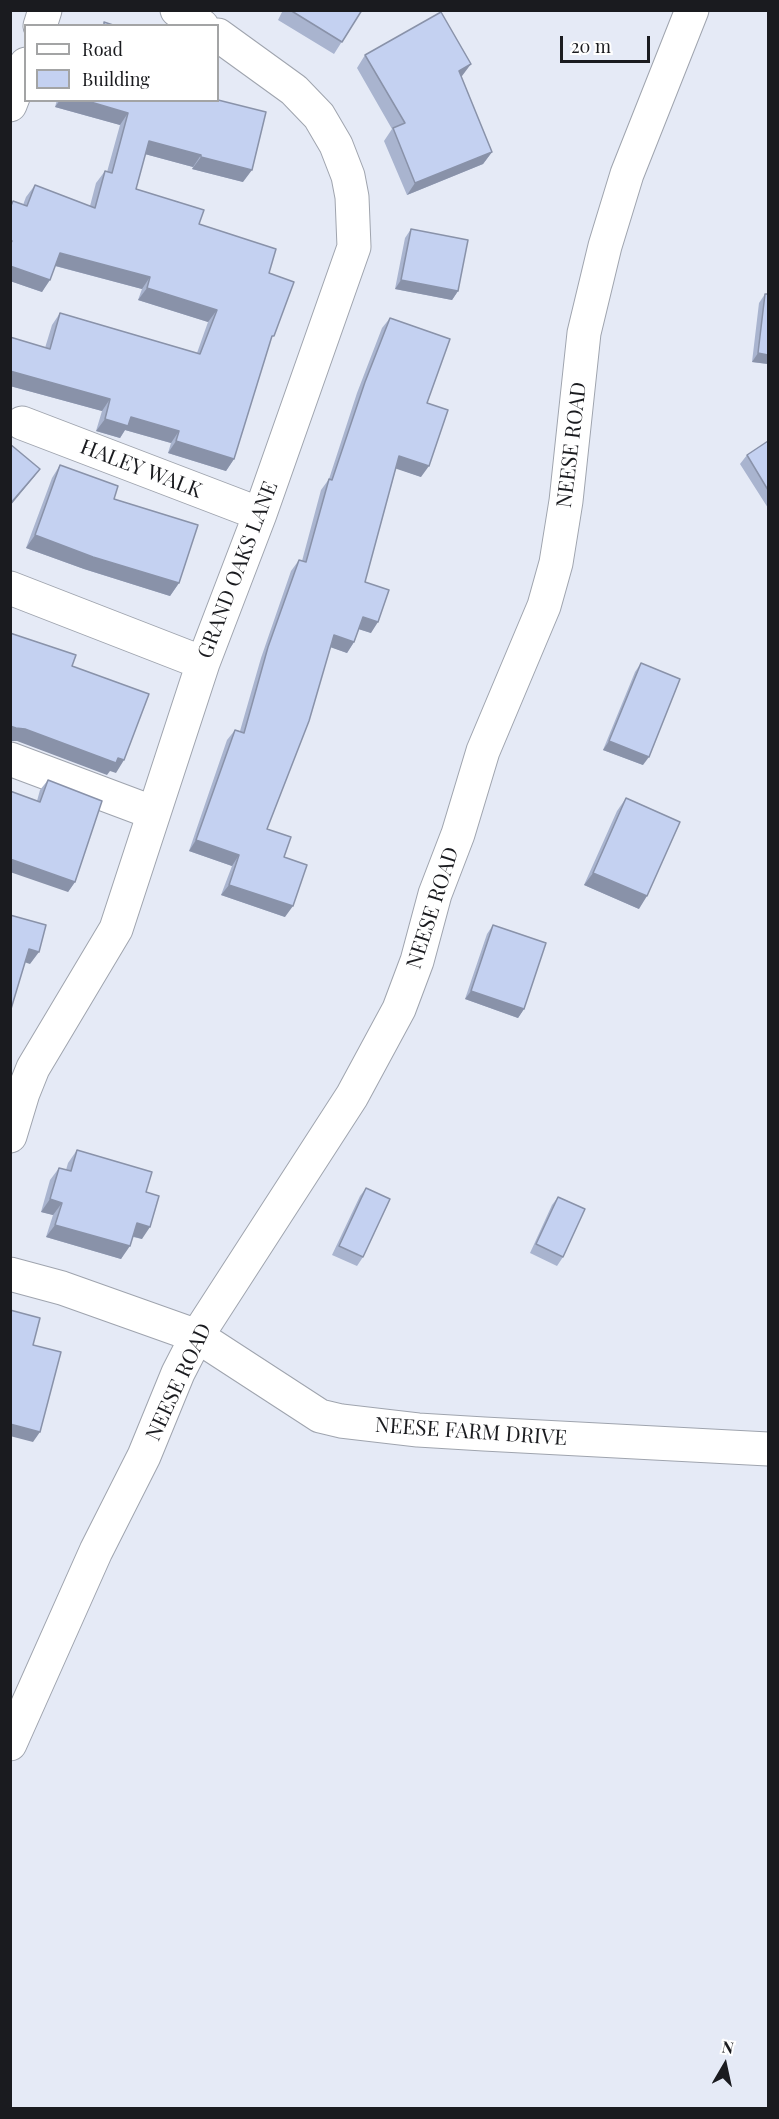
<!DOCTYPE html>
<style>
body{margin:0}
#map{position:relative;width:779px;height:2119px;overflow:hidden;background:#e5eaf6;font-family:"Playfair Display",serif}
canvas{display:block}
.frame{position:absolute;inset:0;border:12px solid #1a1b1f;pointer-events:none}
.legend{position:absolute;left:24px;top:24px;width:195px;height:78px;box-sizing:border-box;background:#fff;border:2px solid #a3a4a5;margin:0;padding:8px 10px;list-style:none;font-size:18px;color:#1a1b1f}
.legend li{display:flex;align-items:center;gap:12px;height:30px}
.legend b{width:30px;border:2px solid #a3a4a5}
.north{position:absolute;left:695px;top:2035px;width:60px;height:60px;-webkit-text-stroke:4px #fff;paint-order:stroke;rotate:9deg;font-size:16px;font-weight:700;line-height:24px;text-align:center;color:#1a1b1f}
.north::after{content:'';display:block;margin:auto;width:21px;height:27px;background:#1a1b1f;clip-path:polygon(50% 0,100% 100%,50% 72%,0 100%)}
.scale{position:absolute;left:560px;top:36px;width:90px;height:27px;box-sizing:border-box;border:3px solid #1a1b1f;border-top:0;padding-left:8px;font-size:18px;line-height:21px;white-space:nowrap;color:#1a1b1f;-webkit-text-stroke:4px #fff;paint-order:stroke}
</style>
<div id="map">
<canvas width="779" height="2119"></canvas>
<div class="frame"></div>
<ul class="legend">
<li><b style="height:8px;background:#fff"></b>Road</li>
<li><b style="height:16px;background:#c4d1f1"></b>Building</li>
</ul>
<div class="north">N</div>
<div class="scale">20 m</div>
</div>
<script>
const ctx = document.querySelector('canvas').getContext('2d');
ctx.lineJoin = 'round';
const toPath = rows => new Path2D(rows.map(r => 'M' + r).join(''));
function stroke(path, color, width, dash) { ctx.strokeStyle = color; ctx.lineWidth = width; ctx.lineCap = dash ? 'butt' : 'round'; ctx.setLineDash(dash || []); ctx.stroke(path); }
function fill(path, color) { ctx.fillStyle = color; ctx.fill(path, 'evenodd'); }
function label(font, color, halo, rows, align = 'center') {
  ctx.font = font + ' "Playfair Display",serif'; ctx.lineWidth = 6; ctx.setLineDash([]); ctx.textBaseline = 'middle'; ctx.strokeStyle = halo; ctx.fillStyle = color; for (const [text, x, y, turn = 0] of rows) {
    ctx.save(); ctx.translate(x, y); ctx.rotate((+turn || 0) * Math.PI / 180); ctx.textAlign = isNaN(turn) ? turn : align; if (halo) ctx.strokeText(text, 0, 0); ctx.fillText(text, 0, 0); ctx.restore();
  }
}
const minor = toPath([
 [177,10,202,26],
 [40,26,45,10],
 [10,105,26,64],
 [22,423,260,514],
 [10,588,203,663],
 [10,759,154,813],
 [10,1136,23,1093,33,1068,116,929,203,663,260,514,354,247,352,197,348,176,336,145,319,116,294,90,218,35],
 [10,1274,62,1288,197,1336,320,1416,341,1421,418,1430,484,1434,768,1449],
 [10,1744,96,1551,144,1456,178,1373,197,1336,352,1096,399,1009,417,961,435,894,458,834,483,751,544,606,556,563,566,501,584,333,605,246,627,174,692,10]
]);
stroke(minor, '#9fa4ae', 35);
stroke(minor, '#fff', 33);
fill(toPath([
 [283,10,362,10,334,54,278,20],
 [365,55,462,76,461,77,492,152,483,164,407,195,384,141,392,129,357,68],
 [57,100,218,100,243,182,192,169,193,167,145,154,136,189,199,224,269,273,270,342,234,459,226,471,168,453,171,443,125,430,120,438,96,431,102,411,10,386,10,337,45,348,52,325,60,313,197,353,208,322,138,300,142,289,55,266,42,292,10,281,10,205,13,201,23,205,26,197,35,185,90,206,96,183,105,171,107,172,120,125,55,107],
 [411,229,458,291,452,300,395,289,405,238],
 [765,294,768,364,752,362,759,303],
 [390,318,427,403,421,477,396,468,365,582,371,633,359,629,354,642,347,653,331,647,267,829,284,857,285,917,221,895,232,866,189,851,227,740,235,730,240,731,261,658,291,571,299,560,302,561,321,490,329,479,357,393,382,328],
 [768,441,768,508,740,464,747,455],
 [60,465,114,499,179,583,170,596,84,569,26,548,52,478],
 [641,663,643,765,603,750,635,672],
 [48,780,75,882,68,892,37,801,40,790],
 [626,798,639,909,584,885,617,811],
 [493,925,524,1009,518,1018,465,999,487,934],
 [77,1150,146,1192,142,1239,133,1237,121,1259,46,1237,53,1215,41,1212,50,1180,59,1168,66,1170,68,1163],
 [366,1188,363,1257,357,1266,332,1255,360,1196],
 [558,1197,563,1257,557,1266,530,1253,552,1205]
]), '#a9b4cf');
fill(toPath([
 [471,64,462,76,450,83,459,71],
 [60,100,84,100,128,113,120,125,55,107],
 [149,141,201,155,193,167,141,153],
 [492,152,483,164,407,195,415,183],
 [201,157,252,170,243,182,192,169],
 [60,253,150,277,142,289,52,265],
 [10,266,50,280,42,292,10,281],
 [401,280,458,291,452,300,395,289],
 [147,288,217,310,208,322,138,300],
 [758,353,768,355,768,364,752,362],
 [10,371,110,399,102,411,10,386],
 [131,417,179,431,171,443,125,430,120,438,96,431,105,419],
 [176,441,234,459,226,471,168,453],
 [399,456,429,466,421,477,391,467],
 [40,469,34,477,10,506,10,504],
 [35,535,179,583,170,596,84,569,26,548],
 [363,617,378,622,371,633,355,628],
 [334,635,354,642,347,653,327,646],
 [10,726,25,729,124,760,116,773,110,771,107,775,17,741,10,741],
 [609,741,649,757,643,765,603,750],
 [196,840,239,855,232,866,189,851],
 [10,859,75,882,68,892,10,872],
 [593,873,647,896,639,909,584,885],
 [229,885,293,906,285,917,221,895],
 [29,949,39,952,30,964,21,961],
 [471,991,524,1009,518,1018,465,999],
 [50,1199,62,1203,53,1215,41,1212],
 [137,1223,150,1227,142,1239,128,1235],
 [55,1225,130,1246,121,1259,46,1237],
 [10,1424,40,1432,33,1442,10,1436]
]), '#8992a9');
const building = toPath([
 [290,10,362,10,342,42,290,10],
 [441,12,471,64,459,71,492,152,415,183,393,128,405,123,365,55,441,12],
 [104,22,116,26,104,26,104,22],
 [84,100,218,100,266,112,252,170,201,157,201,155,149,141,136,189,204,210,199,224,276,249,269,273,294,282,274,336,272,336,234,459,176,441,179,431,131,417,128,426,105,419,110,399,10,371,10,337,50,349,60,313,200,354,217,310,147,288,150,277,60,253,50,280,10,266,11,255,10,254,10,245,12,241,10,241,10,208,13,201,27,206,35,185,95,208,105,171,112,173,128,113,84,100],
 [411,229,468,240,458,291,401,280,411,229],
 [765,294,768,294,768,355,758,353,765,294],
 [390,318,450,339,427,403,448,410,429,466,399,456,365,582,389,590,378,622,363,617,354,642,334,635,309,721,267,829,291,837,284,857,307,865,293,906,229,885,239,855,196,840,235,730,244,733,268,647,299,560,306,562,329,479,332,480,365,382,390,318],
 [768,441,768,490,747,455,768,441],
 [10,444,40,469,10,504,10,444],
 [60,465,118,486,114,499,198,525,179,583,93,557,35,535,60,465],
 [10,633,76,655,72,666,149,694,124,760,118,758,116,763,25,729,16,728,10,726,10,633],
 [641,663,680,679,649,757,609,741,641,663],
 [48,780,102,801,75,882,10,859,10,791,40,802,48,780],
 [626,798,680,822,647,896,593,873,626,798],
 [10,915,46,925,39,952,29,949,11,1009,10,1009,10,915],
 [493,925,546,943,524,1009,471,991,493,925],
 [77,1150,152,1172,146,1192,159,1196,150,1227,137,1223,130,1246,55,1225,62,1203,50,1199,59,1168,71,1171,77,1150],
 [366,1188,390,1199,363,1257,339,1246,366,1188],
 [558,1197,585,1209,563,1257,536,1244,558,1197],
 [10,1310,40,1318,33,1345,61,1352,40,1432,10,1424,10,1310]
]);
fill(building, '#c4d1f1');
stroke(building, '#8992a9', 1.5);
label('21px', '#1a1b1f', '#fff', [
 ["NEESE ROAD",572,445,-83],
 ["HALEY WALK",141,469,21],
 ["GRAND OAKS LANE",238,570,-69],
 ["NEESE ROAD",433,908,-72],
 ["NEESE ROAD",179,1382,-65],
 ["NEESE FARM DRIVE",471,1432,4]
]);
</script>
